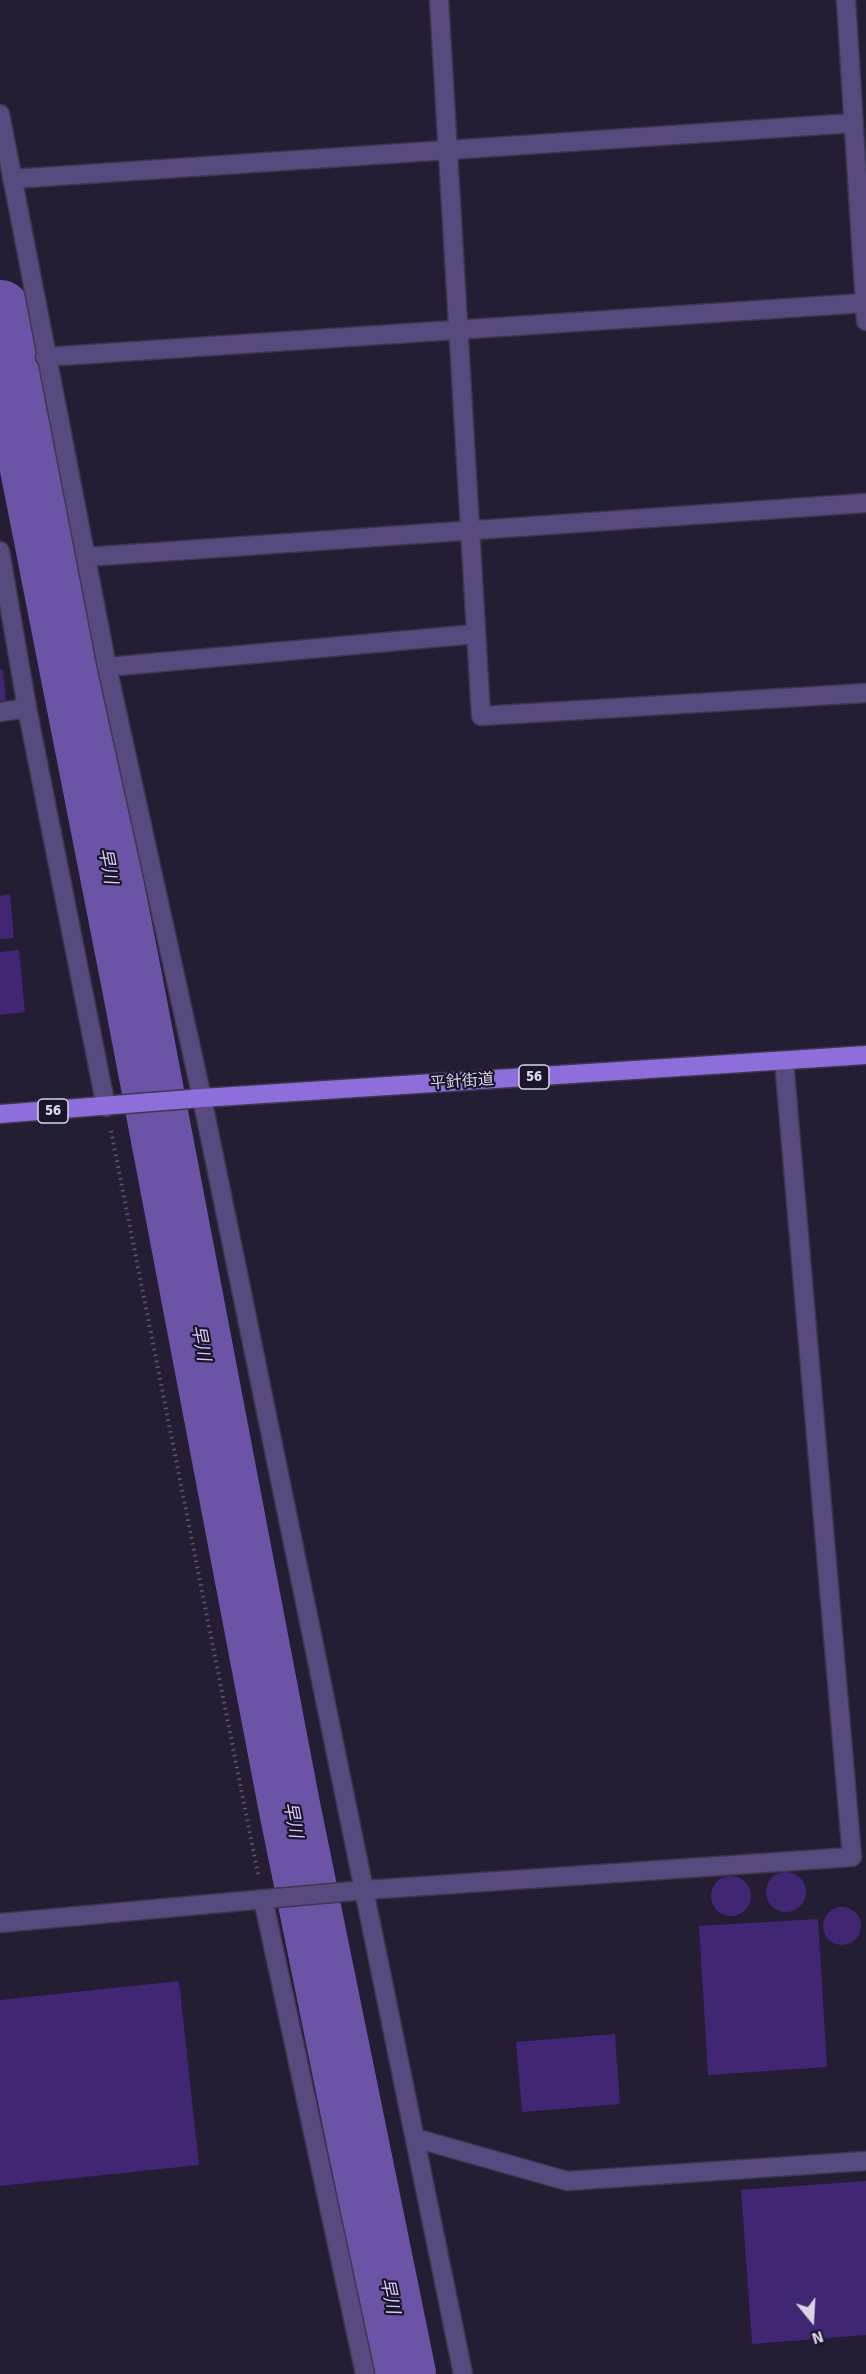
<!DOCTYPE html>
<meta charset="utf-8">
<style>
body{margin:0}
#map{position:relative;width:866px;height:2374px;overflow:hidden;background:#241e35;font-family:Signika,sans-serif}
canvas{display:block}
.north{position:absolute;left:782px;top:2290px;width:60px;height:60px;-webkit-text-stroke:4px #1b152b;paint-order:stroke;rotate:162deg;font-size:16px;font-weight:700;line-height:24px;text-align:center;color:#d8d5e5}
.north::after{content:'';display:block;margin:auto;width:21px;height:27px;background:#d8d5e5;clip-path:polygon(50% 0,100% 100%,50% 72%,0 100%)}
</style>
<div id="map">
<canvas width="866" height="2374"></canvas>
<div class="north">N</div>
</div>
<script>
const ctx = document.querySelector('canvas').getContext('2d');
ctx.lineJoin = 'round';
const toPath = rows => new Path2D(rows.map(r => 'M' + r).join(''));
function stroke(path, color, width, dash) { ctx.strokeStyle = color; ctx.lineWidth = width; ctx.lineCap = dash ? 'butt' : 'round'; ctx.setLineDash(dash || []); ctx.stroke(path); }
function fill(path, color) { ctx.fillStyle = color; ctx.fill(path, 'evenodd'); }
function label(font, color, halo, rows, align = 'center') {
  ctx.font = font + ' Signika,"Noto Sans JP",sans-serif'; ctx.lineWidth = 4.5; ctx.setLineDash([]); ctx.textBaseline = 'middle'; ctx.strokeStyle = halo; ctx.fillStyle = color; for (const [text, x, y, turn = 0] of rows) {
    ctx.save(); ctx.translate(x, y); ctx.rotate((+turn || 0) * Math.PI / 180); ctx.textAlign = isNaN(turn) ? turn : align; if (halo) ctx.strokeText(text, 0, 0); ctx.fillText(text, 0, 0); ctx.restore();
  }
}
stroke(toPath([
 [0,311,133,987,289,1805,405,2374]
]), '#6b53a5', 62);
fill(toPath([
 [3,669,6,700,0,701,0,670],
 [10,894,14,938,0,939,0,896],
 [19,950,25,1012,0,1015,0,952],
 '766 1892a20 20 0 1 1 40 0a20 20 0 1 1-40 0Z',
 '711 1896a20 20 0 1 1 40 0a20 20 0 1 1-40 0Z',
 '823 1926a19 19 0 1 1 38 0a19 19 0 1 1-38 0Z',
 [818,1919,827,2067,708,2075,699,1926],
 [179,1981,199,2165,0,2186,0,2000],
 [615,2034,620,2104,522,2112,516,2042],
 [866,2181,866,2335,752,2344,741,2190]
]), '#402673');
const minor = toPath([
 [439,0,481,716,866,693],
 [846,0,866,321],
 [0,114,107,667,202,1098,463,2374],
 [12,179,854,123],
 [45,357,865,303],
 [0,551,27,708,106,1107],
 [86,557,866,503],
 [107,667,476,634],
 [0,712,27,708],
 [263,1899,365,2374],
 [0,1923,365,1890,852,1857,784,1061],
 [415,2138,567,2181,866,2161]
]);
const major = toPath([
 [0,1114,202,1098,866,1055]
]);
stroke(minor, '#3d384e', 21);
stroke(major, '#3d384e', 21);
stroke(toPath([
 [111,1131,258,1874]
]), '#5e596d', 4, [1.5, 4.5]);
stroke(minor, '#584a7e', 18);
stroke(major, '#8d6eda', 18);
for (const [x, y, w] of [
 [534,1077,30],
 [53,1111,30]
]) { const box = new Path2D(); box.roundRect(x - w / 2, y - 12, w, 24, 4.5); ctx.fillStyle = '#1b152b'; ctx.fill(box); stroke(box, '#d8d5e5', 1.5); }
label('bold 15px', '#d8d5e5', null, [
 ["56",534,1077],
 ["56",53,1111]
]);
label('16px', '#d8d5e5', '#1b152b', [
 ["平針街道",462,1082,-4]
]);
label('italic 18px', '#d7cdfa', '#1b152b', [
 ["早川",107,866,79],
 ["早川",200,1343,79],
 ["早川",292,1820,79],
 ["早川",389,2296,78]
]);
</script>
